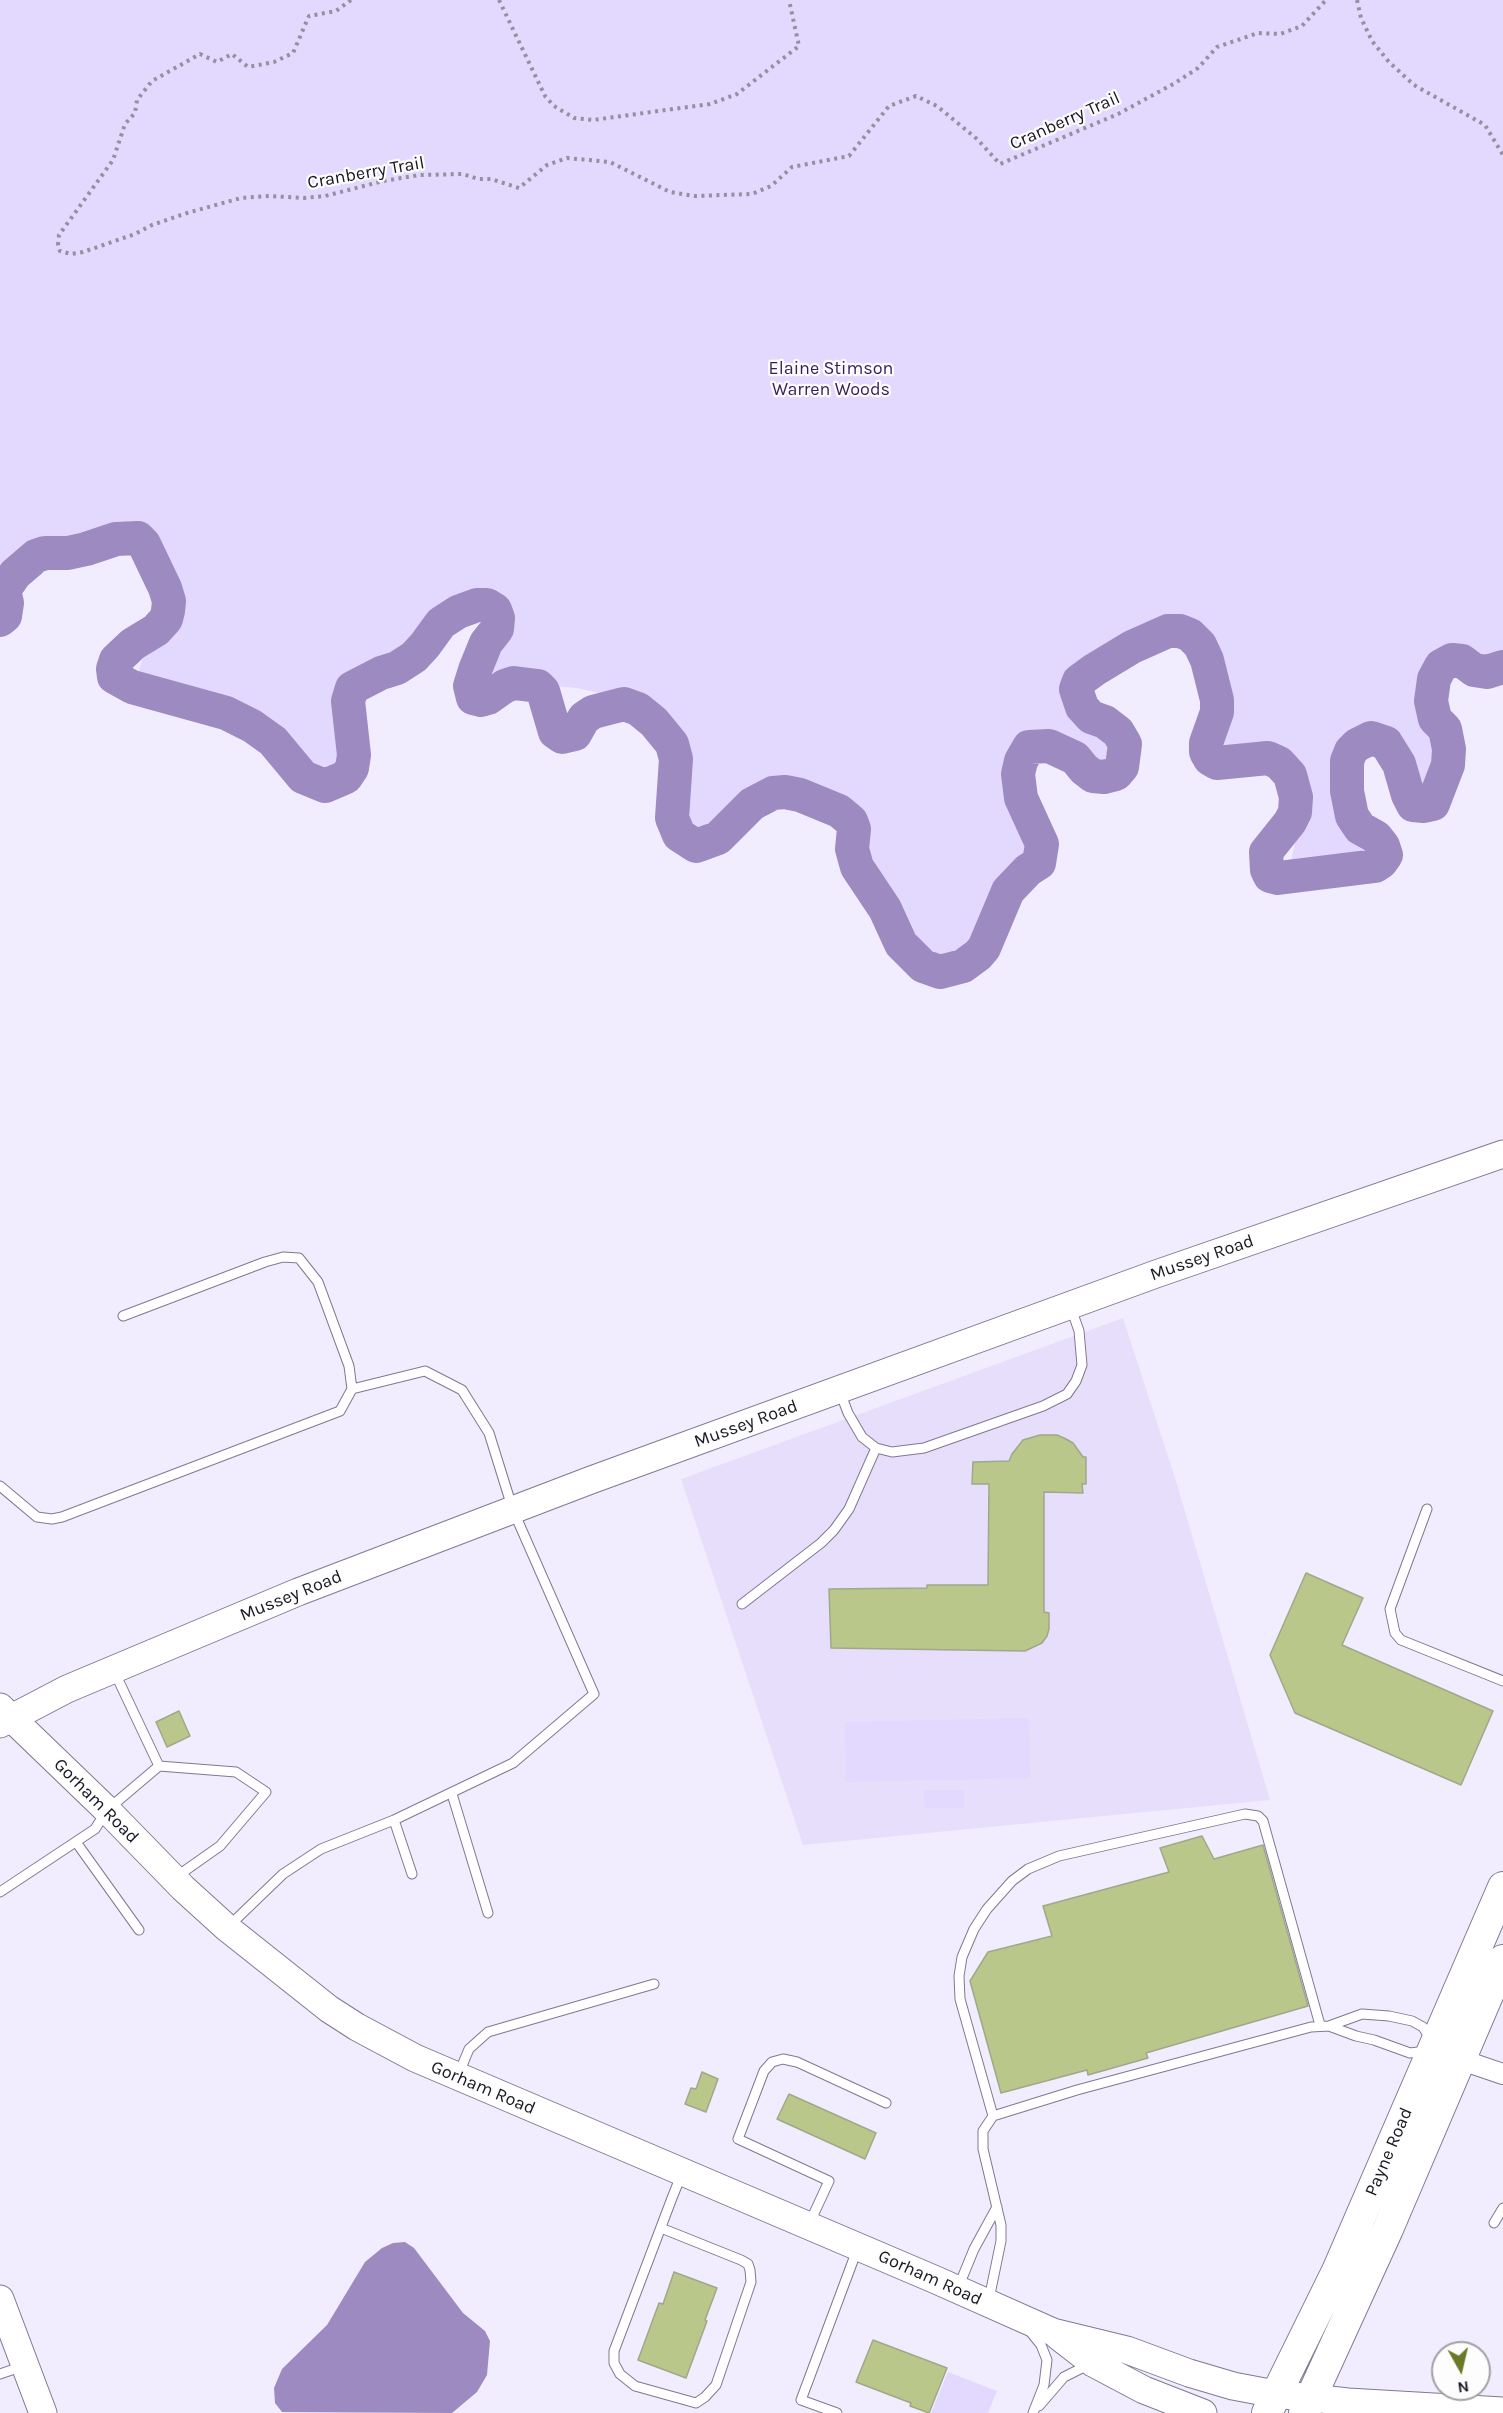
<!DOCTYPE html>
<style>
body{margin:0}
#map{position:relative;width:1503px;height:2413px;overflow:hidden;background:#f2edfe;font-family:Karla,sans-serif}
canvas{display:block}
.north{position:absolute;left:1431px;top:2341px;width:60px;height:60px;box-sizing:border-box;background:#fdfdfd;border:2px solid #a2a1a5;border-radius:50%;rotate:172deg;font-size:16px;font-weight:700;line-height:24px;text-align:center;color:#1a1721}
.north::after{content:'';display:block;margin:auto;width:21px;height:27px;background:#6b7a27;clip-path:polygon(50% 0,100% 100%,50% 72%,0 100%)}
</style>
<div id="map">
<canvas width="1503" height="2413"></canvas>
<div class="north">N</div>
</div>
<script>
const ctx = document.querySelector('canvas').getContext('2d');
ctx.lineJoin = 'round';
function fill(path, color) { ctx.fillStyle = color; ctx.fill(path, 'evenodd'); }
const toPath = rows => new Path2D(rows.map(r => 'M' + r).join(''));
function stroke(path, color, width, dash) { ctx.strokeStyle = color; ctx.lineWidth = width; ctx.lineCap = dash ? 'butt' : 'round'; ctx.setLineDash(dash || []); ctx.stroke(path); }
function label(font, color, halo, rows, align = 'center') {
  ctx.font = font + ' Karla,sans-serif'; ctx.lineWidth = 4.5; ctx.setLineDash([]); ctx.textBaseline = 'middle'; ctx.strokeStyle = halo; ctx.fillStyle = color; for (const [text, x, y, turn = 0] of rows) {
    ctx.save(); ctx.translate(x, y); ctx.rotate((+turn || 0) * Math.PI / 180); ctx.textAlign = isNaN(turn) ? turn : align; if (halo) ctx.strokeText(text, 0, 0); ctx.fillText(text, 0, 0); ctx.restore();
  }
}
fill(toPath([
 [1123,1318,1176,1481,1270,1800,803,1845,681,1479]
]), '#e7defb');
fill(toPath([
 [0,0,1503,0,1503,656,1492,662,1474,665,1443,661,1428,670,1422,681,1422,708,1433,719,1444,745,1443,765,1437,780,1428,789,1421,790,1413,784,1400,759,1378,745,1365,741,1344,744,1337,766,1341,804,1354,829,1369,838,1371,842,1362,851,1319,859,1298,871,1291,868,1290,865,1301,816,1298,778,1290,763,1262,750,1225,753,1218,751,1212,744,1221,727,1224,700,1221,671,1210,645,1194,631,1164,626,1121,643,1082,663,1066,686,1085,720,1110,748,1113,757,1108,771,1095,768,1077,757,1040,741,1025,740,1017,744,1012,750,1008,759,1007,784,1029,835,1026,847,1020,859,985,905,973,939,965,954,946,963,937,962,907,941,888,893,862,853,854,821,844,807,837,801,819,791,800,787,777,788,764,791,736,805,721,817,711,830,697,839,685,831,682,825,680,777,669,742,653,718,644,710,616,697,577,688,515,683,506,683,493,690,483,691,478,683,495,634,496,619,492,612,471,598,459,599,438,613,427,623,415,645,408,652,381,666,347,679,340,686,337,699,344,752,338,765,328,776,321,777,312,773,276,735,256,719,233,704,182,687,155,683,142,677,139,671,145,651,171,626,174,619,175,598,151,552,133,534,109,532,57,555,23,564,14,568,0,580],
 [1029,1718,1030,1778,846,1782,845,1722],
 [924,1790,964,1790,964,1808,925,1808],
 [948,2372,997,2391,988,2413,931,2413]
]), '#e3d8fd');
fill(toPath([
 [405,2242,414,2248,463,2313,485,2331,490,2341,487,2375,477,2392,452,2413,282,2412,275,2403,274,2388,282,2369,327,2325,365,2262,382,2248,393,2243]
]), '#9d8ac1');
stroke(toPath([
 [0,620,5,616,7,603,4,590,15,574,36,556,45,553,68,553,86,549,116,539,138,538,144,544,165,588,169,601,168,611,166,619,156,630,133,644,116,660,113,669,114,677,132,687,226,713,252,726,273,741,303,777,325,786,346,777,352,768,354,755,348,701,352,688,381,673,397,668,414,657,425,645,441,623,458,612,477,605,487,605,495,610,498,618,497,629,486,643,475,670,470,686,473,698,481,700,488,698,505,686,514,683,538,686,543,691,555,732,562,737,575,734,584,718,593,712,624,704,638,709,654,722,672,744,676,759,672,818,679,835,696,846,718,838,752,804,773,793,785,792,800,795,839,811,851,821,854,829,852,849,857,867,885,909,901,944,923,966,940,972,963,966,978,955,984,948,1008,891,1028,870,1039,863,1042,844,1021,798,1018,774,1021,761,1029,747,1049,746,1075,758,1084,769,1093,776,1104,777,1116,774,1122,767,1125,744,1118,732,1105,722,1091,717,1082,707,1076,689,1079,681,1094,670,1132,647,1168,631,1180,631,1190,635,1200,645,1207,660,1217,700,1217,712,1206,743,1206,752,1210,759,1217,763,1268,758,1279,763,1290,775,1296,797,1295,812,1290,822,1266,852,1267,870,1270,876,1278,878,1375,866,1381,862,1386,855,1383,846,1376,837,1360,828,1352,816,1347,791,1347,761,1351,751,1357,745,1371,738,1386,743,1399,764,1408,795,1413,805,1424,806,1433,804,1448,765,1449,749,1445,729,1435,719,1431,701,1434,679,1441,666,1452,660,1462,661,1474,670,1487,672,1503,667]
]), '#9d8ac1', 34);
const building = toPath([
 [1040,1435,1057,1435,1066,1439,1073,1443,1083,1457,1086,1457,1086,1484,1082,1484,1083,1493,1044,1492,1044,1612,1049,1613,1049,1629,1047,1636,1042,1643,1025,1651,831,1648,829,1589,927,1588,927,1585,988,1585,989,1484,972,1484,973,1462,1009,1461,1012,1454,1023,1440,1040,1435],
 [1306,1573,1363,1598,1342,1645,1493,1711,1461,1785,1295,1713,1270,1655,1306,1573],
 [179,1711,190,1736,167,1747,156,1722,179,1711],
 [1202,1836,1214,1859,1263,1845,1308,2006,1146,2053,1148,2058,1088,2075,1087,2070,1001,2093,970,1981,988,1952,1052,1936,1043,1906,1169,1872,1160,1848,1202,1836],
 [702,2072,718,2079,706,2112,685,2104,691,2088,696,2089,702,2072],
 [789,2094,876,2133,865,2159,777,2119,789,2094],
 [674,2272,717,2288,705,2320,707,2321,686,2378,638,2360,659,2303,663,2304,674,2272],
 [873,2340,947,2368,929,2413,910,2406,911,2403,856,2382,873,2340]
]);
fill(building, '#b9c78a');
stroke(building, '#a0a88b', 1.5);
const lane = toPath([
 [840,1392,848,1413,862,1437,876,1448,892,1452,924,1448,1043,1406,1067,1394,1076,1381,1082,1365,1079,1331,1071,1308],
 [0,1486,37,1517,52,1519,62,1517,340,1411,352,1389,349,1366,318,1282,299,1258,283,1257,265,1262,123,1316],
 [1427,1509,1390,1609,1395,1633,1401,1640,1503,1681],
 [742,1604,821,1543,834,1530,849,1509,876,1448],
 [114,1671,159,1766,236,1772,266,1792,220,1846,176,1877],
 [452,1794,488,1913],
 [394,1820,412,1874],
 [76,1842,139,1930],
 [0,1892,95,1829,107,1810,159,1766],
 [229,1926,283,1874,321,1849,394,1820,513,1763,594,1694,513,1510,489,1433,462,1390,425,1371,352,1389],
 [1329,2026,1362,2014,1389,2016,1412,2021,1423,2027,1430,2038],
 [459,2073,469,2049,488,2032,654,1984],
 [993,2116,960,1999,959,1976,962,1957,974,1929,987,1909,1012,1881,1028,1869,1059,1856,1245,1814,1258,1816,1263,1821,1320,2025],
 [810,2222,829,2181,738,2139,764,2071,772,2062,783,2059,797,2062,886,2103],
 [1494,2223,1503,2208],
 [661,2228,741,2260,748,2264,750,2270,751,2282,716,2385,705,2397,696,2403,635,2386,620,2374,614,2363,614,2351,672,2198,682,2173],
 [958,2288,974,2249,997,2207],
 [989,2299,1001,2241,1001,2225,983,2149,983,2131,993,2116,1077,2090,1311,2027,1329,2026,1356,2036,1374,2040,1410,2053,1426,2051],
 [1029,2330,1041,2345,1047,2360,1044,2385,1033,2413],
 [0,2374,23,2366],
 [1039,2406,1064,2377,1090,2364],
 [837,2413,801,2400,857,2250]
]);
const street = toPath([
 [1450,2056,1503,2074]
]);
const secondary = toPath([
 [0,1707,107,1810,183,1888,227,1928,329,2009,357,2027,415,2058,936,2280,1053,2332,1127,2350,1189,2373,1233,2386,1275,2394,1348,2402,1503,2411],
 [0,1724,67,1689,298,1592,591,1480,1156,1274,1503,1154],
 [0,2299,43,2413],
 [1058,2336,1093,2363,1144,2390,1203,2413]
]);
const primary = toPath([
 [1267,2413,1337,2271,1503,1887],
 [1304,2413,1388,2229,1503,1960]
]);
stroke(lane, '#807892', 11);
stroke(street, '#807892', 22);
stroke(secondary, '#807892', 29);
stroke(primary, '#807892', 32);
stroke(toPath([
 [351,0,336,11,309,16,293,53,274,62,248,67,232,54,217,62,200,54,152,81,137,100,135,113,125,124,113,160,59,235,58,245,60,251,71,254,83,252,135,234,152,225,187,213,241,198,269,196,304,198,325,196,383,181,420,175,463,174,478,179,491,179,519,188,547,165,567,158,610,162,670,192,694,196,752,194,771,186,792,167,849,156,889,106,916,96,937,106,977,139,1000,164,1118,114,1175,83,1198,68,1217,47,1258,33,1280,34,1302,26,1326,0],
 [499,0,545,96,554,106,574,118,593,120,710,104,737,94,799,46,789,0],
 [1357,0,1361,18,1372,41,1389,62,1414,85,1485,125,1503,155]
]), '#95909e', 4, [3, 4.5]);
stroke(lane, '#fff', 9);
stroke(street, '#fff', 20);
stroke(secondary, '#fff', 27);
stroke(primary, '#fff', 30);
label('18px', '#1a1721', '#fdfdfd', [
 ["Cranberry Trail",1065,121,-24],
 ["Cranberry Trail",366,173,-10],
 ["Mussey Road",1202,1258,-19],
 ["Mussey Road",746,1424,-20],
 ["Mussey Road",291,1596,-22],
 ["Gorham Road",96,1801,45],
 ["Gorham Road",483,2088,23],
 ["Payne Road",1389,2152,-67],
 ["Gorham Road",930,2278,24]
]);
label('18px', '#381c5d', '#fdfdfd', [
 ["Elaine Stimson",831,369],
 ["Warren Woods",831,390]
]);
</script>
